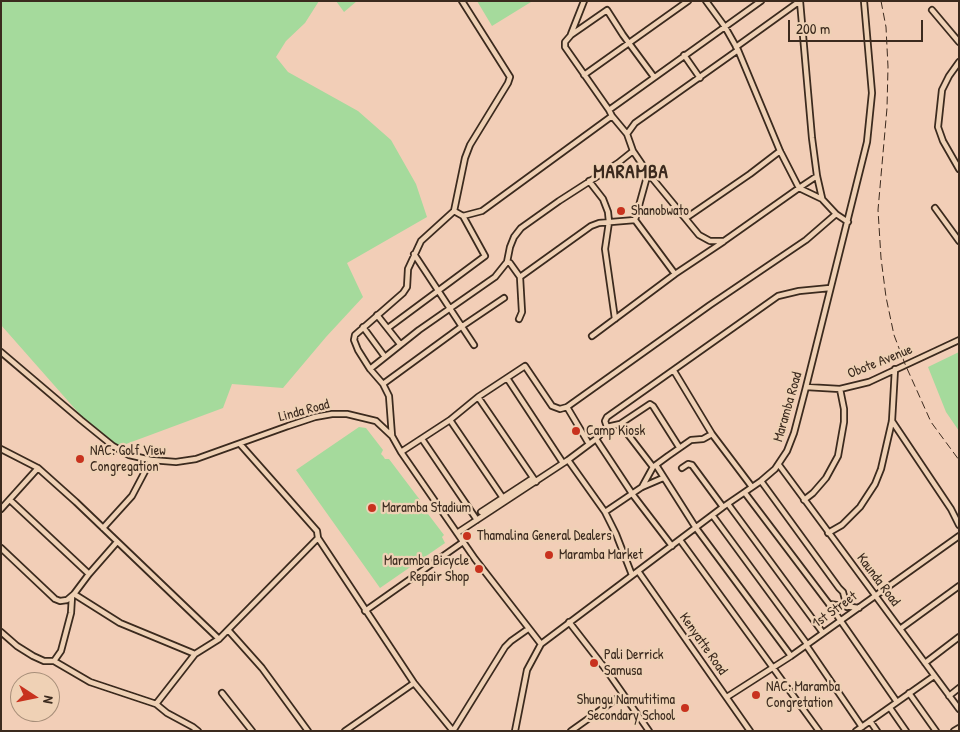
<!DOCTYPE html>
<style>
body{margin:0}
#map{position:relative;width:960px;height:732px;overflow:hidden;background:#f2ceb7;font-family:"Patrick Hand",sans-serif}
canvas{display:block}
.frame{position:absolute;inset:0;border:2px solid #3b2a1e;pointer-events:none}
.north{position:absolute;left:10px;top:672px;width:50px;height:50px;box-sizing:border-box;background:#efd1b5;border:1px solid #a78e79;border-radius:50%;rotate:101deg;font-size:14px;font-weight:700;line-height:20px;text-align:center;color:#3b2a1e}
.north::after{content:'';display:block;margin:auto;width:18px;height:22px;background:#c8321e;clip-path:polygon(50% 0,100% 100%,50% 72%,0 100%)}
.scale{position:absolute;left:788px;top:20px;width:135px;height:22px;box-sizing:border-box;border:2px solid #3b2a1e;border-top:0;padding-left:6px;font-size:15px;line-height:18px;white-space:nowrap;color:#3b2a1e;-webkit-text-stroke:4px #efd1b5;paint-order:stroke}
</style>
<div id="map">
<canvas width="960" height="732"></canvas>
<div class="frame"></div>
<div class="north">N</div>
<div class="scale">200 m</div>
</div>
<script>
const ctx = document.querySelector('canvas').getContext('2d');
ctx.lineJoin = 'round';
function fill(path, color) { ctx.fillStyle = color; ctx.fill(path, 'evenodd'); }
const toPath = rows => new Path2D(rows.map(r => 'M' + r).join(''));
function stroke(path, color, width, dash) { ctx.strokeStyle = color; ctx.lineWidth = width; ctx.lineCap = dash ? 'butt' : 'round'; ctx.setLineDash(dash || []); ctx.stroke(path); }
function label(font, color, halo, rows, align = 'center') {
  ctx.font = font + ' "Patrick Hand",sans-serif'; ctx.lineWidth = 4.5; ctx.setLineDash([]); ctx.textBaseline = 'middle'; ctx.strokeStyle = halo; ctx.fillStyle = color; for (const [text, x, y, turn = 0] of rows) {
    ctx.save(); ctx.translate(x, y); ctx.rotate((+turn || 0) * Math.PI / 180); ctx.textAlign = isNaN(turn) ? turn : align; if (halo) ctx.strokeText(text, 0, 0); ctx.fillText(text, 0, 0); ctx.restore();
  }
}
fill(toPath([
 [1,1,319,1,305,23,286,41,276,57,288,72,358,111,391,140,416,184,427,217,347,263,363,297,326,337,283,388,232,384,223,408,118,447,98,435,1,325],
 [336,1,357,1,344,12],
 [477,1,531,1,531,2,492,26],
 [959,352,959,431,946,412,928,367],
 [359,427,366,428,383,450,381,454,383,456,385,459,389,459,420,500,417,504,421,510,425,510,444,535,442,537,445,543,380,588,296,470]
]), '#a5da9c');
const minor = toPath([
 [706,1,725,27,738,50,780,151,799,188,822,199,836,214,848,222],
 [800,1,812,138,817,176,822,198],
 [932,10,959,42],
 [571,34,584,1],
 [736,47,800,1],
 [738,50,635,123,627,134,633,151,648,173,699,235,710,241,724,241,799,188,817,176],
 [684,55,700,78],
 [959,62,949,76,942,90,938,127,943,141,959,169],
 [584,75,688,1],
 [609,110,565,47,565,42,571,35,607,10,623,35,654,77],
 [612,116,627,134],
 [589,181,603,199,608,212,609,222,605,249,615,319],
 [935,208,959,241],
 [463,216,482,211,612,116,609,110,761,1],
 [686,218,750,174,780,151],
 [635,220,648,173],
 [414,254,474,345],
 [507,262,510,247,514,237,521,228,559,201,618,163,633,151],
 [520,277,591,226,599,223,635,220,675,274],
 [377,315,400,344],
 [363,327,385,357],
 [388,328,485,256,463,216,454,211],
 [592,336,675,274,723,242],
 [1,352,81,420,113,446,129,455,151,460,176,462,196,459,288,426,315,417,332,414,347,414,376,421,392,436,401,452,475,559,541,644],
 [370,369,358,350,354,340,355,335,403,293,407,287,408,269,421,241,454,211,465,158,470,145,508,83,510,77,462,1],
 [674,371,712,434,752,487],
 [507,378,563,463],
 [383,384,461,327,504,298],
 [806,387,840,389,869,382,959,340],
 [478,397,536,482],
 [567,407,589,444],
 [450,420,503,498],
 [892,421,951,509,959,525],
 [620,424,653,467],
 [392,436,389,396,383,384,370,369,419,330,495,277,507,262,510,263,520,277,522,312,519,319],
 [422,439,477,520],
 [596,439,633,495,672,546],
 [240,444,317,531,318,538,414,683,453,731],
 [679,447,653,406,650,404,620,424,607,427,605,421,607,417,778,296,799,291,830,288],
 [1,449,38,468],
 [401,452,450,420,478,397,525,366,552,406,560,409,567,407,710,305,806,240,836,214],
 [568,460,605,512,616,534,632,575],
 [656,465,696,528,791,656],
 [779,465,959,709],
 [682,468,688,464,692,465,723,507],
 [761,481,839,588,843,592,847,607],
 [642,487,653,467,668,456,691,440,703,439,712,434],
 [745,493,829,604,897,702],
 [10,500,89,574],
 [804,500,813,493,826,478,838,456,844,422,844,409,840,389],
 [728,504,823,633],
 [1,509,38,468,76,502,219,639,318,538],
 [481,512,533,478],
 [605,512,642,487,663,478],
 [713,516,807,644],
 [103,528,132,496,151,460],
 [457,533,568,460,596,439,607,427],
 [828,533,842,525,860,507,875,484,881,469,892,421,895,369],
 [680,540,819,731],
 [1,548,55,599,60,601,67,600,74,594,89,574,117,542],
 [638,571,750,731],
 [74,594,120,623,195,654],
 [829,604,859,608],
 [365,611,463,542],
 [569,622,607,671,649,731],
 [900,629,959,586],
 [229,631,262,668,308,731],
 [1,632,17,646,33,656,44,661,54,661,90,682,156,704,167,713,193,727,198,731],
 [806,645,862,727],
 [54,661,61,651,71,613,72,596],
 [925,663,959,637],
 [222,693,252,731],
 [909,693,936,731],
 [949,696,959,688],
 [727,697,791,656,959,536],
 [156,704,195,654,219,639],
 [890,708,906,731],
 [870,721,877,731],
 [345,731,414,683],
 [453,731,505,647,511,641,528,629],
 [515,731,527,670,541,644,723,507,761,481,775,469,787,451,794,433,806,387,867,142,872,93,864,1],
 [571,731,623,694],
 [856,731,934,676],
 [954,731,959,728]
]);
stroke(minor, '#3b2a1e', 8);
stroke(minor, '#efd1b5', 4.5);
stroke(toPath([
 [881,1,886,27,888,67,887,108,878,210,881,258,886,297,894,335,905,364,931,422,959,460]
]), '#3b2a1e', 1, [8, 4]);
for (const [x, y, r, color] of [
 [621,211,5,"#c8321e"],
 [576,431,5,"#c8321e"],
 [80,459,5,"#c8321e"],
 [372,508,5,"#c8321e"],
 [467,536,5,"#c8321e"],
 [549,555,5,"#c8321e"],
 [479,569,5,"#c8321e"],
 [594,663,5,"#c8321e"],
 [756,695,5,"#c8321e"],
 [685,708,5,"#c8321e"]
]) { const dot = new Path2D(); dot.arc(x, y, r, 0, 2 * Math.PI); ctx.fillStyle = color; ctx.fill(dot); stroke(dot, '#efd1b5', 2); }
label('14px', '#3b2a1e', '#efd1b5', [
 ["Shanobwato",631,211],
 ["Camp Kiosk",586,431],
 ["NAC: Golf View",90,451],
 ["Congregation",90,467],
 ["Maramba Stadium",382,508],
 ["Thamalina General Dealers",477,536],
 ["Maramba Market",559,555],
 ["Maramba Bicycle",469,561,"right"],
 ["Repair Shop",469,577,"right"],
 ["Pali Derrick",604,655],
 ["Samusa",604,671],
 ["NAC: Maramba",766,687],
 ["Congretation",766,703],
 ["Shungu Namutitima",675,700,"right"],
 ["Secondary School",675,716,"right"]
], 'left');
label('14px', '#3b2a1e', '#efd1b5', [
 ["Obote Avenue",880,362,-22],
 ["Maramba Road",788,407,-74],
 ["Linda Road",304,411,-15],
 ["Kaunda Road",878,580,53],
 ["1st Street",835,610,-36],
 ["Kenyatte Road",703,644,55]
]);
ctx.letterSpacing = '1px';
label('bold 19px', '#3b2a1e', '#efd1b5', [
 ["MARAMBA",631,173]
]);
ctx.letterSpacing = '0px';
</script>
